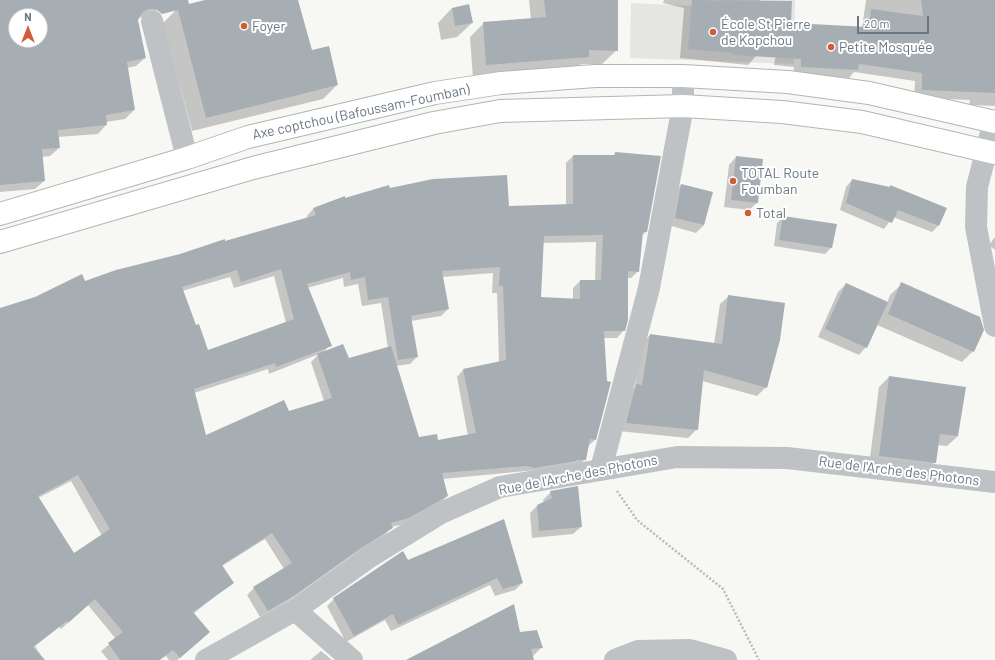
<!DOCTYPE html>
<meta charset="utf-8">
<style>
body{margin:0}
#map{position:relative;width:995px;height:660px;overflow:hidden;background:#f7f7f4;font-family:Barlow,sans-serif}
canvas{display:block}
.north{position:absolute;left:8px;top:8px;width:40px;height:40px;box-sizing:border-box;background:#fff;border:1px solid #c3c9cd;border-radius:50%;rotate:0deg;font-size:11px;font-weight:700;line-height:16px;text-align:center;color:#697782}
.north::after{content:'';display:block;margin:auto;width:14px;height:18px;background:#d35c38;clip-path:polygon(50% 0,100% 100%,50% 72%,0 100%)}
.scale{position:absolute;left:857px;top:16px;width:72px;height:18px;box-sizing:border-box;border:2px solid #697782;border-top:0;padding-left:5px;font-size:12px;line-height:14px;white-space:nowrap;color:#697782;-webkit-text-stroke:3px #fff;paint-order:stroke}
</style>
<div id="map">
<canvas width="995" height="660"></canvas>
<div class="north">N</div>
<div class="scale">20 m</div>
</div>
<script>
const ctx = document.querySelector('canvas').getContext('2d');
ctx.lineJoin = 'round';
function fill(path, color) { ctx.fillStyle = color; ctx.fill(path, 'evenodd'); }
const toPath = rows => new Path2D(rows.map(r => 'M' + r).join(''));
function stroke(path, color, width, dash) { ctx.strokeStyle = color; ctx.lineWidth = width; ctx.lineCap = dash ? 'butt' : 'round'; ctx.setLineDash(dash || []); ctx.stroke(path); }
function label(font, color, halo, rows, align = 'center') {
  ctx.font = font + ' Barlow,sans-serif'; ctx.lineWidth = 4; ctx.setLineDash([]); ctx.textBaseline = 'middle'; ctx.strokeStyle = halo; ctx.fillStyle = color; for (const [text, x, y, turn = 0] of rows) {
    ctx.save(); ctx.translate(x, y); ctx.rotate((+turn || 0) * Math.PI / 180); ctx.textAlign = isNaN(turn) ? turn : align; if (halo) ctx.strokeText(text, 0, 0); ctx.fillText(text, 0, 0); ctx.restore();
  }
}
fill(toPath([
 [721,0,795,0,794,64,630,58,631,3,718,7]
]), '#e5e6e4');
fill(toPath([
 [0,0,155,0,157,10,149,19,139,17,137,19,145,58,136,66,127,68,134,110,125,119,106,122,106,125,98,134,58,137,59,148,50,156,42,157,44,181,35,189,0,192],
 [16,16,40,16,40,40,16,40],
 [208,0,297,0,311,52,337,85,323,99,192,131,163,23,178,8],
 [529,0,617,0,617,50,602,64,581,64,574,71,473,79,470,37,484,23,531,20],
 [664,0,760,0,756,56,748,65,680,58,684,8,663,3],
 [866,0,995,0,995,106,969,105,970,100,914,98,915,81,854,72,849,78,793,75,794,67,774,65,780,32,862,28],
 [452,8,472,23,457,37,441,40,438,23],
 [615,153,646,232,641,236,638,271,631,278,627,278,624,330,617,338,604,338,595,440,587,447,585,459,578,466,443,479,447,496,440,503,401,525,391,527,385,535,353,555,287,602,260,617,247,595,254,588,284,569,265,539,222,566,233,582,193,614,202,639,177,660,169,660,166,656,160,660,108,660,101,651,116,639,88,605,61,629,59,627,35,646,44,660,0,660,0,309,84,282,308,218,307,216,314,208,389,189,508,207,566,205,566,163,573,156,613,156],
 [596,242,595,281,580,281,573,288,573,299,540,298,542,243],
 [493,273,492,293,497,293,499,363,464,369,457,377,468,436,437,441,418,438,396,366,410,364,417,357,411,321,441,316,448,309,442,277],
 [274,276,286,323,207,351,195,327,182,291,230,277,234,288],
 [343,278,344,287,358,284,362,306,381,303,388,348,348,360,323,353,330,345,307,288],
 [319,354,311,362,324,401,206,436,194,393,268,369,269,374],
 [71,481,102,536,73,555,38,498],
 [736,157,757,203,749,210,724,207,729,165],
 [852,180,938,226,932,232,893,217,884,229,840,210,846,187],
 [681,185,712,193,704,225,696,233,668,225,674,193],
 [783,217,832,247,825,254,774,246,777,223],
 [995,237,995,250,989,245],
 [846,284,887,303,890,295,902,284,973,351,962,362,877,325,866,347,859,355,818,337,838,292],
 [729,296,766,387,757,396,702,381,697,429,688,438,618,431,628,394,635,387,641,344,650,335,714,344,720,304],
 [889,377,958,436,947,446,937,445,935,462,925,472,869,466,879,387],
 [551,492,581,527,573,534,532,538,530,513,538,505,544,503,543,500],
 [503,520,522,583,515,590,495,596,490,585,391,631,385,620,346,642,327,606,334,599],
 [519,633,541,648,532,657,533,660,408,660],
 [321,651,332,660,310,660]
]), '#0003');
fill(toPath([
 [0,0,188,0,189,4,205,0,298,0,312,50,329,46,338,85,206,118,178,10,162,14,156,9,149,9,143,12,138,20,146,58,127,62,135,110,106,115,107,125,58,130,60,148,42,149,45,181,0,185],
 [16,16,40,16,40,40,16,40],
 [544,0,618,0,618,51,589,50,589,57,486,65,483,22,546,17],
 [692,0,792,1,791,23,869,27,871,9,923,16,921,0,995,0,995,93,922,90,922,73,859,64,858,70,801,67,801,59,733,55,733,53,688,49],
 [469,4,473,23,455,26,452,8],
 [615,152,661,156,647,232,643,232,639,272,628,271,628,320,625,331,604,331,607,381,611,382,596,440,590,439,586,460,576,460,576,461,534,468,526,466,442,473,448,496,409,518,391,523,393,528,361,548,295,595,268,611,253,587,292,563,272,533,222,565,234,583,193,612,210,632,180,658,173,650,159,660,120,660,108,643,123,632,95,599,68,623,67,621,33,647,45,660,0,660,0,308,35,297,82,274,85,281,116,270,180,254,225,239,225,241,316,215,313,208,345,196,345,198,389,185,390,188,433,179,507,175,509,206,573,204,573,155,615,155],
 [603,235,601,280,580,280,580,299,541,297,544,236],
 [500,267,499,286,503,286,506,360,463,369,476,433,438,440,437,434,419,437,391,346,349,358,343,344,317,354,332,398,289,411,284,400,206,435,194,389,275,363,276,367,332,346,307,284,350,272,351,280,365,277,368,300,388,297,398,360,418,357,411,316,449,309,442,271],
 [281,269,294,319,208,350,199,324,196,325,182,287,237,270,241,282],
 [78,475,110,529,74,553,38,496],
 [736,156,763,159,758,203,731,200],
 [852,179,890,187,890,185,947,208,939,226,898,210,892,223,846,203],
 [681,184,713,192,704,225,675,218],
 [783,216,837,224,832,248,779,240],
 [901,282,980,317,984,330,974,352,888,314],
 [846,283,888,302,867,348,825,329],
 [728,295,785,303,780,340,767,388,704,370,698,430,626,423,636,384,642,385,650,334,722,344],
 [889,376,966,387,958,436,940,434,936,463,879,456],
 [578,486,582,527,539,531,537,505,552,498,550,491],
 [504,519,523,583,503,589,497,578,398,625,393,614,354,636,333,598,403,551,408,560],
 [514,604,520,632,537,630,543,648,531,649,534,660,406,660]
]), '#a6adb3');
const highway = toPath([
 [0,214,187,158,248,137,435,93,501,83,595,76,683,76,788,82,869,93,995,122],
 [0,242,253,168,434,123,500,111,683,106,782,112,862,122,995,153]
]);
stroke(highway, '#b2b5b8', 24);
stroke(toPath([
 [617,491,637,520,723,589,759,660]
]), '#b8bbbd', 2.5, [2, 2]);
stroke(toPath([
 [152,21,187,158],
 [994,121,977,187,976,227,995,326],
 [601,469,649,288,683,106,683,76],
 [295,610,352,660],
 [206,660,295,610,368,558,441,513,500,487,677,457,787,458,995,482],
 [615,660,638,651,690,650,726,660]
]), '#bec2c5', 22);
stroke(highway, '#fff', 22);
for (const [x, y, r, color] of [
 [244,26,4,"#d35c38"],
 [713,32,4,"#d35c38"],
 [831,47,4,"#d35c38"],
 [733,181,4,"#d35c38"],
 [748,213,4,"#d35c38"]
]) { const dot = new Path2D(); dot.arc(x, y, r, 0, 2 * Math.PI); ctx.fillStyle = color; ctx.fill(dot); stroke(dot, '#fff', 1.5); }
label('14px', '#697782', '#fff', [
 ["École St Pierre",721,24],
 ["de Kopchou",721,40],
 ["Foyer",252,26],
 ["Petite Mosquée",839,47],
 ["TOTAL Route",741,173],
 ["Foumban",741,189],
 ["Total",756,213]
], 'left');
label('14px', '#697782', '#fff', [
 ["Axe coptchou (Bafoussam-Foumban)",361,112,-12],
 ["Rue de l'Arche des Photons",899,471,7],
 ["Rue de l'Arche des Photons",578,475,-11]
]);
</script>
